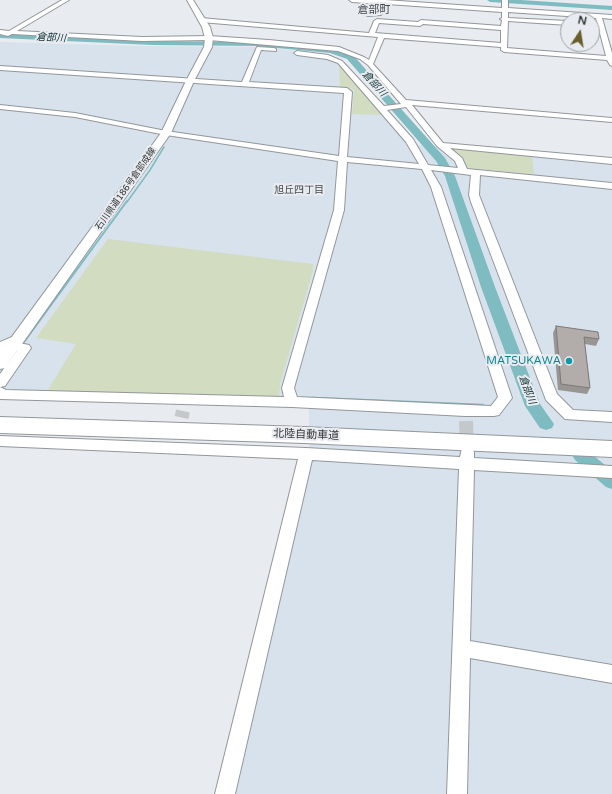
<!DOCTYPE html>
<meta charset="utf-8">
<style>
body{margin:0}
#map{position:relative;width:612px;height:794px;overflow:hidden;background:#e8ecf0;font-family:"Varela Round",sans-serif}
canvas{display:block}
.north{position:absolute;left:560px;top:12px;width:40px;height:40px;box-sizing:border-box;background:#e8ecf0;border:1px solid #a0a3a6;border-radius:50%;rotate:12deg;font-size:11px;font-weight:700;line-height:16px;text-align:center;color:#343637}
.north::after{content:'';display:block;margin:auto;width:14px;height:18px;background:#685f2c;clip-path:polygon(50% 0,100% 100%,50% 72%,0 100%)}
</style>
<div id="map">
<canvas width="612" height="794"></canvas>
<div class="north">N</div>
</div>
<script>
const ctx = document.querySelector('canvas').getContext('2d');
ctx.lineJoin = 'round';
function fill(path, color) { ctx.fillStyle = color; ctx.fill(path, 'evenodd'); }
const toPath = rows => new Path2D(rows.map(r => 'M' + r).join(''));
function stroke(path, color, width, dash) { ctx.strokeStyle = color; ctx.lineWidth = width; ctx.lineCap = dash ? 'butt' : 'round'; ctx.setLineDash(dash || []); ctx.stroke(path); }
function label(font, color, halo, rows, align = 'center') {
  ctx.font = font + ' "Varela Round","Noto Sans JP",sans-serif'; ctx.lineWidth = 4; ctx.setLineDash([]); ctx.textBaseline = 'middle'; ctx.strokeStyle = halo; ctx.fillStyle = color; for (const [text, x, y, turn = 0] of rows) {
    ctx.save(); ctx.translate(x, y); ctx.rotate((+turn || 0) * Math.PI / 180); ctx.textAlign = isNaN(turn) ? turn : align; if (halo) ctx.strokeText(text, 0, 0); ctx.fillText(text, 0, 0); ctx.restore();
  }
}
fill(toPath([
 [0,42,139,46,264,47,324,54,338,59,346,63,416,145,453,147,612,162,612,794,231,794,309,459,309,398,0,391]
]), '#d8e2ec');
fill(toPath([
 [339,63,374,104,383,115,352,114,354,90,346,87,340,87],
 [452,148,532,156,534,174,466,168,463,160,451,149],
 [108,239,313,264,313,271,280,384,279,399,46,393,76,344,36,338]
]), '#d1dcc0');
stroke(toPath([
 [127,202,150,170,164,147]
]), '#7ebcc2', 1.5);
stroke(toPath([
 [24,342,127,201]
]), '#7ebcc2', 2);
stroke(toPath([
 [313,398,483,405]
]), '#7ebcc2', 2.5);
fill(toPath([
 [487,0,521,0,612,6,612,10,490,2,487,0],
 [0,34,153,41,256,42,331,49,353,55,445,158,455,176,495,287,540,404,554,424,552,428,546,430,540,428,525,406,481,287,445,176,436,161,347,59,330,53,256,46,153,45,0,38,0,34],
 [581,448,587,450,612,471,612,489,606,487,575,460,572,455,575,450,581,448]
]), '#7ebcc2');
stroke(toPath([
 [466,421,467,451],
 [177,438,183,411]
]), '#c4c8cb', 14, [14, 7]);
const minor = toPath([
 [62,0,69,0,17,31,142,37,209,36,269,40,339,47,364,57,369,60,378,37,201,22,198,20,201,18,369,33,374,21,377,19,418,22,421,20,501,26,502,20,500,19,502,18,502,12,387,4,381,15,368,16,366,15,366,13,377,12,381,4,352,2,349,0,385,0,502,8,502,0,508,0,508,8,612,15,612,19,602,18,612,53,612,66,610,65,607,60,504,52,501,50,501,47,384,38,373,64,406,100,612,118,612,122,412,105,443,143,612,158,612,164,450,148,462,158,467,169,612,183,612,189,480,175,479,195,557,394,573,410,612,412,612,422,565,419,546,400,471,202,469,195,471,175,431,170,441,187,512,398,499,415,494,416,465,416,292,407,0,399,0,374,17,351,8,348,4,354,0,355,0,342,19,334,23,335,25,338,19,343,29,345,31,348,5,386,0,387,6,390,284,397,282,388,334,210,338,161,166,135,75,117,0,109,0,105,75,113,166,131,339,156,344,93,0,70,0,66,242,82,257,47,274,48,276,49,276,51,261,50,249,82,347,88,352,92,347,157,419,164,406,142,338,63,327,59,297,55,294,53,297,51,328,55,342,61,384,106,401,104,368,65,360,59,338,51,209,40,142,41,12,34,8,36,0,34,0,30,9,31,62,0],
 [508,12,596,18,606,56,507,48,508,21,568,25,568,21,508,18,508,12],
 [379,23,420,26,423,24,501,30,501,43,375,33,379,23],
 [406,107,437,146,455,161,458,168,428,165,413,139,387,110,406,107],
 [347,162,422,169,431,187,498,397,491,406,297,397,294,388,344,210,347,162],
 [0,436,306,448,460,457,462,448,467,446,472,448,474,452,474,458,612,466,612,478,474,470,470,641,612,665,612,683,470,658,467,794,447,794,459,469,312,460,235,794,215,794,298,459,0,446,0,436]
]);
const major = toPath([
 [187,0,193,0,210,27,213,38,212,47,194,81,171,133,5,368,0,369,0,353,161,133,186,81,204,47,205,38,202,27,187,0]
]);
const highway = toPath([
 [0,417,304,427,612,441,612,457,304,443,0,433,0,417]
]);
stroke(minor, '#93979a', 2);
stroke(major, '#93979a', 2);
stroke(highway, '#93979a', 2);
fill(minor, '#fff');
fill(major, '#fff');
fill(highway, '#fff');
fill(toPath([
 [556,326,599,339,596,346,585,344,590,388,587,394,558,390,553,333]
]), '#999593');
const building = toPath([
 [556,326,598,332,599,339,584,337,590,388,561,384,556,326]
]);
fill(building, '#b2adab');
stroke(building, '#7d7978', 1);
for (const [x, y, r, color] of [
 [569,361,4,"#0f9aa8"]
]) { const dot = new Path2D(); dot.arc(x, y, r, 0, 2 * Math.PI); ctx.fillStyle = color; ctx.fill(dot); stroke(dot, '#e8ecf0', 1.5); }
label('9px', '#343637', '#e8ecf0', [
 ["石川県道186号倉部成線",126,189,-55]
]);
label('italic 10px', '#113134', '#e8ecf0', [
 ["倉部川",51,38,3],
 ["倉部川",374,84,48],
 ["倉部川",527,390,69]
]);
label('10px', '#464a4d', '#e8ecf0', [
 ["旭丘四丁目",299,190]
]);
label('11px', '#464a4d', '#e8ecf0', [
 ["倉部町",374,10]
]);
label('11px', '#0d838f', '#e8ecf0', [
 ["MATSUKAWA",561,361]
], 'right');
label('11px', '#343637', '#e8ecf0', [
 ["北陸自動車道",306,435,2]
]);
</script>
